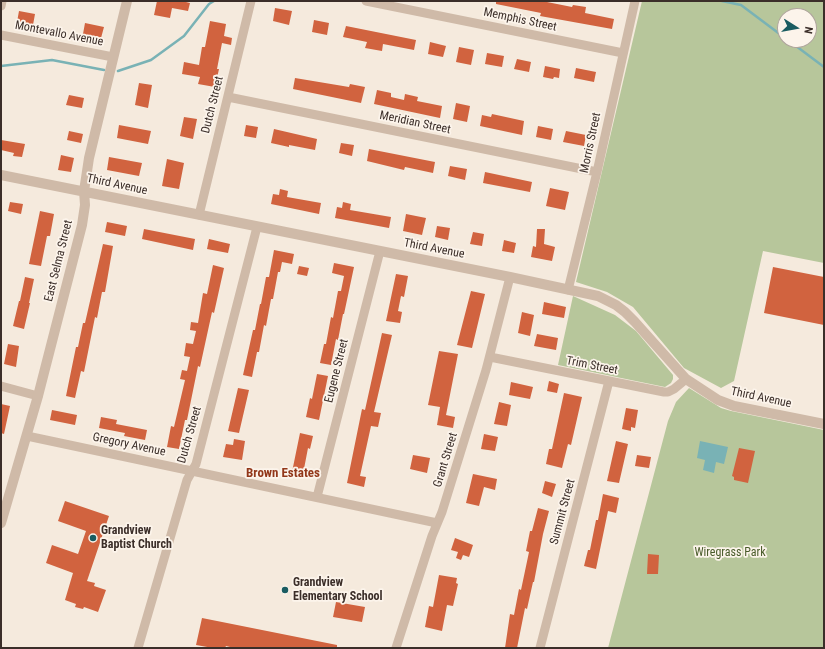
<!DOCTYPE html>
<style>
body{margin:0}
#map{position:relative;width:825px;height:649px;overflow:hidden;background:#f5eadd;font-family:"Roboto Condensed",sans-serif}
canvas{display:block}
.frame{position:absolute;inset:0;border:2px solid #3b2e29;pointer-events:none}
.north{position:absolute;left:777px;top:8px;width:40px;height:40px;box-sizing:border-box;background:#fcf4eb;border:1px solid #afa59d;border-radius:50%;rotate:101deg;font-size:11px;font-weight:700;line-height:16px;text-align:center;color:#3b2e29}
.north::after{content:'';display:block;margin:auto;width:14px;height:18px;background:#1a5c61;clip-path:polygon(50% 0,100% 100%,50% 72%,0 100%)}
</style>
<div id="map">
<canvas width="825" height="649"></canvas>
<div class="frame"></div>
<div class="north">N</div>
</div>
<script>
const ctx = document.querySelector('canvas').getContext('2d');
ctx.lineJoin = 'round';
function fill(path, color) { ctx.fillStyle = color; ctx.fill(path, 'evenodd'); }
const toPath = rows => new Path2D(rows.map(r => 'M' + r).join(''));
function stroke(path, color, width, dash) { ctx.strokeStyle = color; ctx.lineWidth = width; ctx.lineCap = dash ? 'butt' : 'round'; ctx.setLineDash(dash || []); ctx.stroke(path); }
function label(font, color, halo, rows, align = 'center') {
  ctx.font = font + ' "Roboto Condensed",sans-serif'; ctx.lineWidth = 3.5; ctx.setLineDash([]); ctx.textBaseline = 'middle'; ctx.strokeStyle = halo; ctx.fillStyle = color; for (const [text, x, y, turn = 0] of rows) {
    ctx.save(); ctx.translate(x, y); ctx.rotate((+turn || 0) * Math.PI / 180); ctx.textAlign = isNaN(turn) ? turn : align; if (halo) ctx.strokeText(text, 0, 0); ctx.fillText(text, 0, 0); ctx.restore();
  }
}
fill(toPath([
 [642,1,824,1,824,263,763,251,734,381,721,388,684,368,633,307,607,292,576,282],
 [785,16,809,16,809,40,785,40],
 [573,296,615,315,636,331,673,375,673,379,671,383,665,387,558,365],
 [689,388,721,408,731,411,824,430,824,648,608,648,668,421,676,402]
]), '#b7c69b');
fill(toPath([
 [700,441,728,447,724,464,716,462,714,473,703,470,705,460,697,458]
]), '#79b2b5');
stroke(toPath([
 [722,1,741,5,785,38],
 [788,40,824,67],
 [1,66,52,60,104,70],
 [118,71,151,60,184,36,209,4,214,1]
]), '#79b2b5', 2.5);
fill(toPath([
 [157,1,182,1,190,3,188,11,172,8,170,18,154,15],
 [496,1,542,1,572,7,573,5,586,7,585,13,614,19,612,29,540,16,541,13,496,4],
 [275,8,292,11,289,25,273,21],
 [19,11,35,14,33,25,17,22],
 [314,20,329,23,327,35,312,32],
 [210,21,226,24,224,36,232,38,231,45,222,43,217,69,219,69,215,87,198,84,200,77,182,74,184,62,199,65,202,47,205,47],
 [85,23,104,27,101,38,83,34],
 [346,26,416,40,414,50,383,44,382,51,365,48,367,42,343,37],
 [430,42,446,46,443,57,428,54],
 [459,47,474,50,471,65,456,62],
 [487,53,504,56,502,67,485,64],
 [517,59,531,62,529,72,514,69],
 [545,66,560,69,559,78,554,77,553,79,543,77],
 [576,68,596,72,594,82,574,78],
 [295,78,349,87,350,84,365,87,361,103,293,89],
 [139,83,152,85,148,108,135,105],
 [377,90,391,93,391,97,404,100,405,94,418,97,417,101,442,106,440,118,374,104],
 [69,95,84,98,82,108,66,105],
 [456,103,470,106,467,122,453,119],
 [492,114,524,121,522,135,480,126,482,115,491,117],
 [184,117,197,119,193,139,180,136],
 [119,125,151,131,148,144,117,138],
 [246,125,258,127,256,138,244,136],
 [538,126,553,129,551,140,536,137],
 [274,129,317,139,315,150,289,145,289,147,271,143],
 [69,131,83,134,81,143,67,140],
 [566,131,586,135,584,146,563,142],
 [1,140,25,144,22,157,13,156,14,153,1,150],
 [341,143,354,145,352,156,339,153],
 [369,149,435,162,433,173,405,167,404,170,367,161],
 [61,155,74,158,71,172,58,170],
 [109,157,142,163,139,176,107,170],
 [167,159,184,163,179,189,162,186],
 [450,166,467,169,465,180,448,176],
 [485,172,532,182,530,192,483,183],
 [550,188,569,192,565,210,546,206],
 [280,189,288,191,287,197,321,203,319,214,271,204,273,194,279,195],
 [10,202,23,204,21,214,8,211],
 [343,202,351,204,350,210,391,217,389,228,335,218,337,207,342,208],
 [40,211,54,214,50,236,47,236,41,266,29,264],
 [406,214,426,218,422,235,403,231],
 [107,222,127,226,125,236,105,232],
 [437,226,450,228,448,240,435,237],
 [144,229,195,239,193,250,142,239],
 [537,229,545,229,544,244,555,247,552,261,531,257,533,246,536,247],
 [473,232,484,234,482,246,470,244],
 [209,239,230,244,228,253,207,249],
 [504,240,516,243,514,253,502,251],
 [103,244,113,246,105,292,102,292,97,318,95,317,84,372,81,371,75,398,66,396,76,347,78,347,83,323,85,323],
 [274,250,294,254,292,264,282,262,280,272,278,272,273,299,271,299,266,326,264,325,259,352,257,352,252,377,243,375,253,330,255,330,260,304,261,304,266,277,269,277],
 [334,263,354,267,344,314,343,314,338,340,336,339,331,365,320,363,324,344,326,344,331,317,333,318,338,291,341,291,344,276,332,273],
 [213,265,224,268,214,313,212,312,200,367,198,366,187,420,185,420,179,449,167,447,171,426,174,427,185,380,180,379,182,370,187,371,190,357,184,356,186,343,193,344,196,331,190,330,191,322,198,323,203,293,207,294],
 [299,266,309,268,307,276,297,274],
 [773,267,824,277,824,325,764,313],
 [396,274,408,276,404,297,401,296,398,311,402,312,400,323,386,321],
 [25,277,34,279,29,303,30,303,24,329,13,326,19,301,20,301],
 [471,291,485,294,472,348,457,345],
 [544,302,566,307,564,318,542,314],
 [522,312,534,315,530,336,518,333],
 [382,333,392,335,374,412,381,413,378,427,371,426,360,476,366,477,364,487,347,483,362,409,365,410],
 [537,334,558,338,556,350,534,346],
 [8,344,19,346,16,367,4,364],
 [439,351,458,354,446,415,455,417,453,428,437,425,440,407,428,405],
 [317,374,328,376,319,420,306,417,310,398,312,399],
 [549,381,559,384,557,393,547,391],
 [511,382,533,387,530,399,509,395],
 [238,388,249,390,239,433,228,431],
 [564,393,582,397,571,445,568,444,562,468,546,464,549,449,552,449],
 [499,402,511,405,507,426,494,424],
 [1,404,10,406,4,434,1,433],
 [626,408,638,410,635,428,631,427,631,431,622,429],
 [52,410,77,415,75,425,50,420],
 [101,417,117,420,116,424,147,430,145,440,124,436,125,433,99,428],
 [300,433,313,436,310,449,308,448,303,474,292,472],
 [484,434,498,437,495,451,481,449],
 [234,439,245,441,242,460,223,457,226,444,233,445],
 [616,441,628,444,619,483,607,481],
 [739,448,755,451,748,483,734,480,734,477,732,476],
 [413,455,430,458,427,473,410,469],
 [637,455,651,457,649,468,635,466],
 [473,474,497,479,495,490,484,487,479,506,466,503],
 [545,481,556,484,552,497,542,493],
 [603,494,619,498,616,513,608,511,596,569,584,566,588,550,590,550,596,520,598,520],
 [65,501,109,516,87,581,95,583,94,586,106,590,98,612,84,607,83,609,75,607,76,604,65,600,73,573,46,563,52,545,78,554,86,531,58,521],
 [538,508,549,511,543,534,534,582,533,582,527,609,525,608,517,648,505,648,510,614,514,615,519,589,521,590,529,552,526,551,530,531,532,531],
 [455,538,473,545,469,557,463,555,461,560,456,558,458,552,451,550],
 [648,554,659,555,658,574,647,574],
 [439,575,457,578,456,583,458,584,453,606,447,605,442,631,425,627,429,606,433,607],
 [336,602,365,607,362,622,333,617],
 [202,618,337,645,337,648,234,648,226,646,225,648,213,648,196,645]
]), '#d1633f');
stroke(toPath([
 [366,1,623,53],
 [1,6,2,1],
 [1,35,113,57],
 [228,97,597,172],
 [199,215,251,1],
 [568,290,597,172,635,1],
 [490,357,664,392,668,392,674,389,686,379],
 [1,386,38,396],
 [27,436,437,523],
 [317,497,380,251],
 [138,648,187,480,196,464,257,227],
 [396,648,432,536,442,512,486,370,510,277],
 [540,648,609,381]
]), '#cfbaa8', 9);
stroke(toPath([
 [1,175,510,277,598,296,616,305,625,312,635,322,686,379,718,400,734,406,824,424],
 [1,523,38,396,82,225,85,205,84,191,86,178,89,158,127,1]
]), '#cfbaa8', 10);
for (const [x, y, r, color] of [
 [93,538,4,"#1a5c61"],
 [285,590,4,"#1a5c61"]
]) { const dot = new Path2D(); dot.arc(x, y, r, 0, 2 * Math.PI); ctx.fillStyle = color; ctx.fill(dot); stroke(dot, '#fcf4eb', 1.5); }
label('12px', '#3b2e29', '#fcf4eb', [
 ["Memphis Street",520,20,12],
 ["Montevallo Avenue",59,34,11],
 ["Dutch Street",213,105,-76],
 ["Meridian Street",415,123,12],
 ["Morris Street",591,143,-78],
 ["Third Avenue",117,185,12],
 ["Third Avenue",434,249,11],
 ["East Selma Street",59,261,-76],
 ["Trim Street",592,366,11],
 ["Eugene Street",337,371,-76],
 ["Third Avenue",761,398,12],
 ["Dutch Street",190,435,-74],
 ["Gregory Avenue",129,445,12],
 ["Grant Street",446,460,-73],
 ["Summit Street",563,512,-75]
]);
label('bold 12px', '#3b2e29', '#fcf4eb', [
 ["Grandview",101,531],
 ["Baptist Church",101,545],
 ["Grandview",293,583],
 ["Elementary School",293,597]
], 'left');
label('12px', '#495b2a', '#fcf4eb', [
 ["Wiregrass Park",730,553]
]);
label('bold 13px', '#923719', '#fcf4eb', [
 ["Brown Estates",283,474]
]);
</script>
